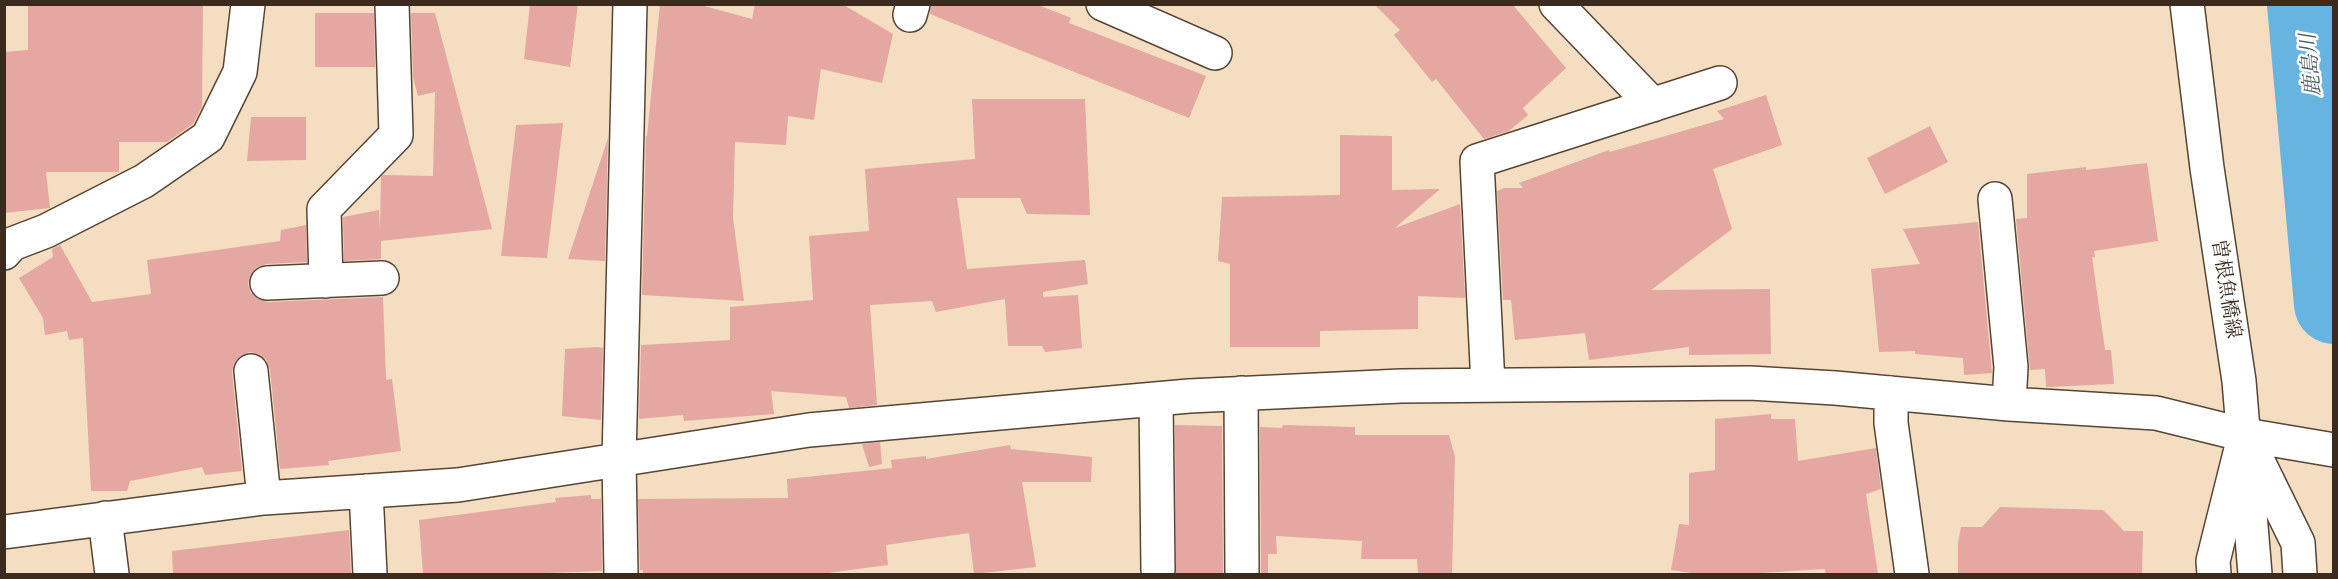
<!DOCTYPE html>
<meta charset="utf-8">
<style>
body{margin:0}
#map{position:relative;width:2338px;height:579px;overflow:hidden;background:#f4ddc0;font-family:"Libre Bodoni",serif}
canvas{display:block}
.frame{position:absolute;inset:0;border:6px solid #3b2a1e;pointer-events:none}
</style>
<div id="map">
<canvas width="2338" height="579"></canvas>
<div class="frame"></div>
</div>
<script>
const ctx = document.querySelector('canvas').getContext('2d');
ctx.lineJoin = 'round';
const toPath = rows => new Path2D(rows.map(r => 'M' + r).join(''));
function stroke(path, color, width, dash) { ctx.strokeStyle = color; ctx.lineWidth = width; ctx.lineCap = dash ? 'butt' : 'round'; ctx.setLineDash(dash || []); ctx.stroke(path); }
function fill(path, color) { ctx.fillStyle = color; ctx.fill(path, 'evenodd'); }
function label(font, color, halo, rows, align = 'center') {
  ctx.font = font + ' "Libre Bodoni","Noto Serif JP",serif'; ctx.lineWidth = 5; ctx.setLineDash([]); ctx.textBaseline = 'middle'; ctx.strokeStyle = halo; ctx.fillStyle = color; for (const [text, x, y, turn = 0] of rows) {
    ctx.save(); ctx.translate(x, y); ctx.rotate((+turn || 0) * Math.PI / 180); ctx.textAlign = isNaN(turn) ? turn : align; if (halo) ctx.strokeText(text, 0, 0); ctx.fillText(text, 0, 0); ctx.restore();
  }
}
stroke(toPath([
 [2307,4,2334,304]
]), '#67b4e1', 80);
fill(toPath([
 [28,4,203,4,202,107,193,124,167,142,119,142,119,172,46,172,50,208,4,213,4,52,28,50],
 [530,4,578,4,570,67,524,59],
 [660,4,697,4,752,19,755,4,842,4,893,34,882,83,821,69,814,120,788,116,786,145,735,142,733,218,744,301,642,295,646,136,647,136],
 [931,4,1036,4,1071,18,1069,23,1206,76,1189,118,930,14],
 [1374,4,1512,4,1566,68,1523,108,1528,115,1509,131,1484,139,1436,79,1432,82,1394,35,1400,30],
 [315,13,374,13,375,67,315,67],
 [411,13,435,13,492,229,381,241,381,259,344,261,343,217,379,210,380,230,381,177,383,175,433,176,435,92,418,96,413,77],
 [1766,95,1782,145,1713,169,1732,229,1651,290,1770,289,1771,354,1689,355,1689,347,1589,360,1585,333,1515,340,1511,300,1503,300,1497,191,1504,188,1523,188,1519,183,1609,150,1610,152,1724,119,1717,111],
 [972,99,1085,99,1090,215,1027,214,1020,198,957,198,967,269,1085,260,1088,284,1043,292,1043,297,1078,295,1082,348,1045,352,1042,346,1008,346,1005,299,936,312,932,301,870,305,877,405,849,408,846,397,771,391,774,414,684,421,683,415,639,419,641,345,730,340,730,307,813,300,809,236,869,231,865,169,975,159],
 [251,117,306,117,306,160,247,161],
 [563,123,547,258,501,256,516,125],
 [1930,126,1948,162,1885,194,1867,158],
 [1340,135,1392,136,1392,190,1440,189,1395,228,1460,204,1465,298,1418,296,1418,329,1320,331,1320,347,1230,347,1230,264,1218,261,1222,197,1340,195],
 [608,138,605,261,568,259],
 [2147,163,2158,241,2094,251,2095,257,2092,257,2105,350,2111,350,2114,384,2046,387,2045,369,2030,370,2016,219,2027,218,2027,174,2086,167,2086,170],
 [1978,222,1992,373,1964,375,1963,358,1915,354,1915,351,1879,352,1871,269,1920,264,1903,229],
 [306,225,307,262,266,264,257,267,250,275,248,284,251,293,258,299,268,302,383,297,386,380,392,379,401,451,328,461,329,465,280,469,270,369,266,360,259,354,249,352,241,356,234,363,232,372,242,471,205,475,202,467,130,481,127,491,91,491,83,338,69,340,67,331,45,335,43,318,19,278,53,257,52,249,60,245,92,302,151,294,147,260,280,241,281,230],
 [597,347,603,348,601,420,562,416,565,349],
 [1771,414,1771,419,1795,419,1798,461,1876,448,1881,489,1866,494,1878,574,1826,574,1825,569,1743,574,1698,574,1671,570,1679,524,1689,525,1689,473,1715,470,1715,419],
 [1175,425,1222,426,1223,574,1176,574],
 [1283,425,1355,427,1355,435,1449,435,1455,457,1452,574,1418,574,1417,559,1361,559,1362,541,1276,536,1277,554,1268,554,1268,574,1261,574,1260,427,1282,428],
 [880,442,882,464,869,467,862,444],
 [1010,445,1011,449,1092,457,1091,482,1022,482,1036,567,974,574,969,533,886,545,888,565,820,574,643,574,643,570,640,570,638,499,788,498,787,479,892,468,891,460,926,456,926,459],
 [591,495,591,499,601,499,602,571,520,574,423,574,419,520,556,502,555,498],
 [2000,507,2103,510,2124,531,2143,531,2142,574,1958,574,1958,543,1961,527,1982,527],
 [349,530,351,574,173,574,172,551]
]), '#e4a7a2');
const street = toPath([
 [1103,4,1215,53],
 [1556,4,1653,105],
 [910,15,913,4],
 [1995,199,2011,367,2009,404],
 [4,253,12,244,46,231,144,181,208,137,240,72,248,4],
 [326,281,324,209,396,135,392,4],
 [267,283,382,278],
 [251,371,264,498],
 [1488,385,1477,161,1720,83],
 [1241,393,1242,574],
 [1891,393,1891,423,1912,574],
 [1156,399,1158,570],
 [2245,435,2298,543,2300,574],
 [366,491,370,574],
 [105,518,112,574],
 [4,532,264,498,458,485,809,430,1189,396,1401,386,1750,383,1835,388,2009,404,2156,413,2245,435,2334,450],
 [621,574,619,460,630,4],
 [2214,574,2213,561,2242,445]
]);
const secondary = toPath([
 [2187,4,2207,168,2239,381,2255,574]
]);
stroke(street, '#574536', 36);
stroke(secondary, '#574536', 36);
stroke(street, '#fff', 33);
stroke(secondary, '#fff', 33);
label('20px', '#3b2a1e', '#fff', [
 ["曽根魚橋線",2225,289,81]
]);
label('italic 21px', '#4a5a62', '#fff', [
 ["鹿島川",2312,65,-95]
]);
</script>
